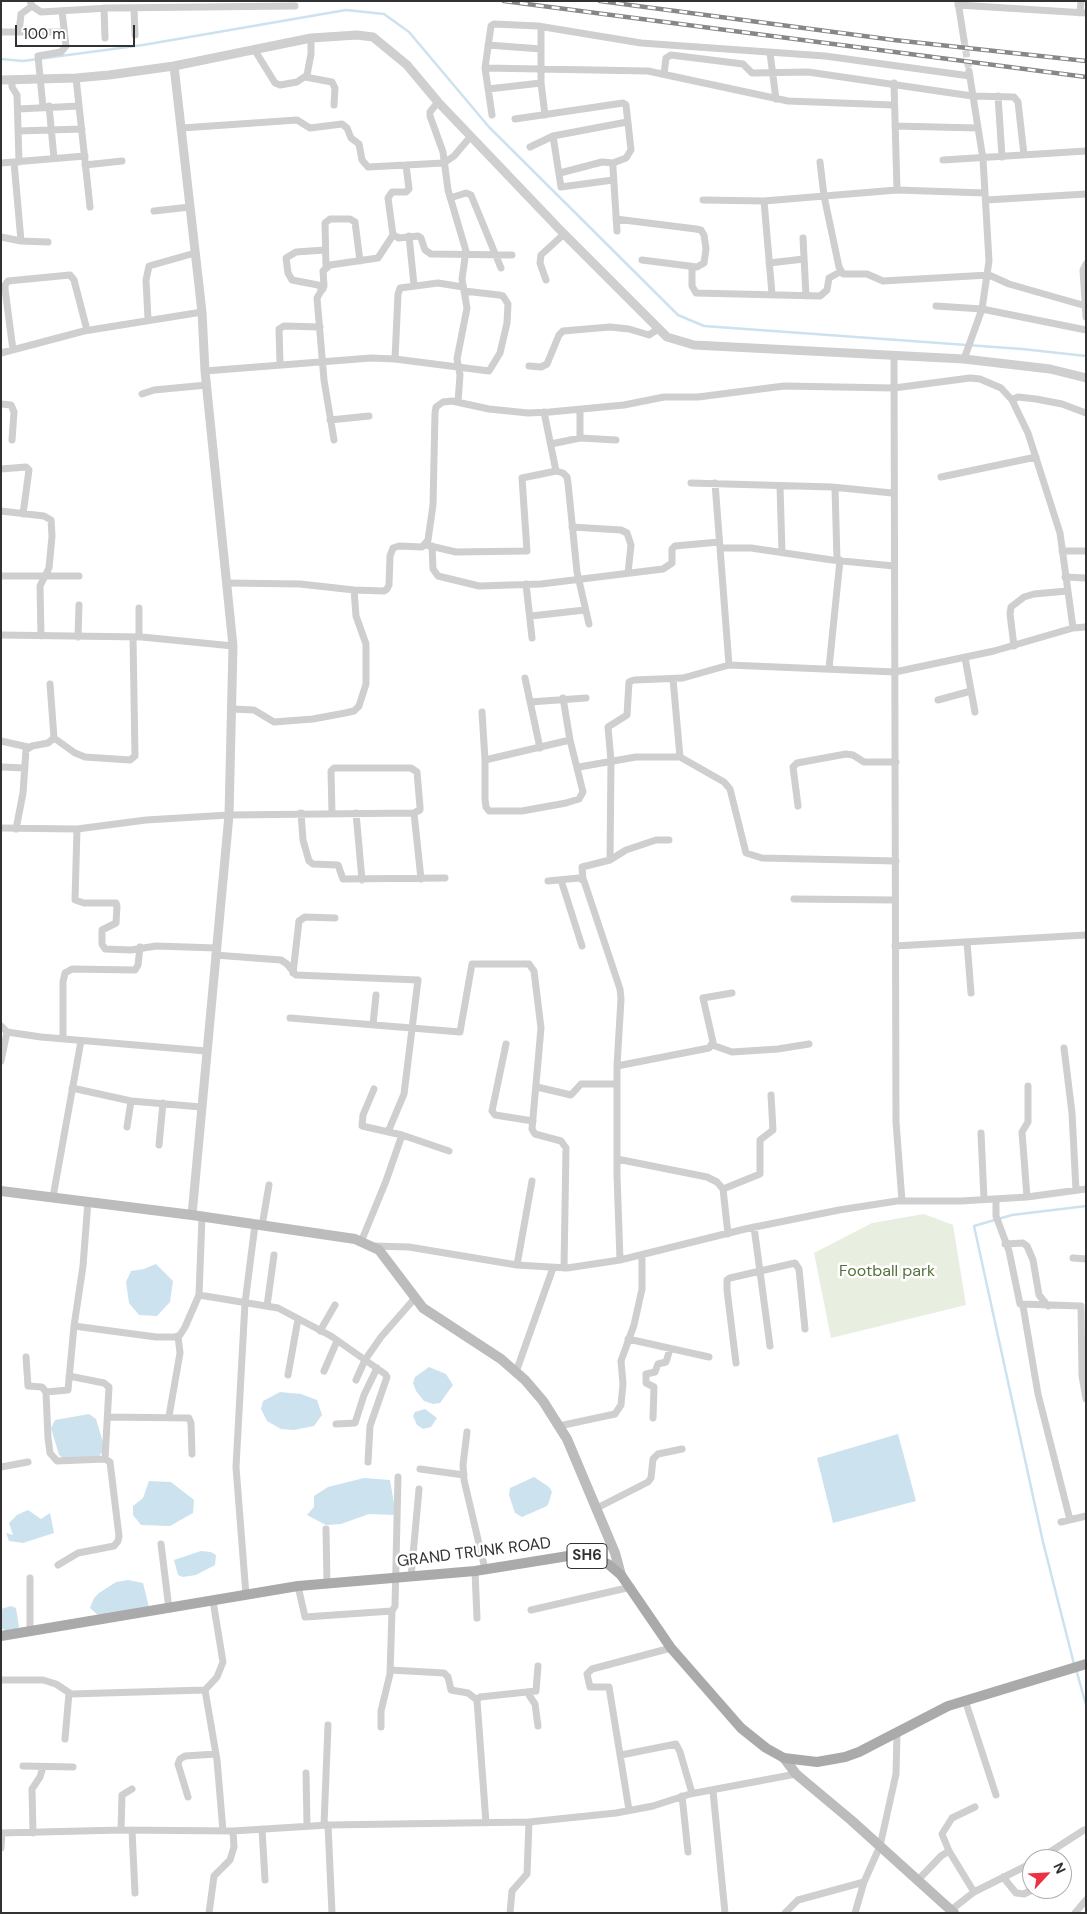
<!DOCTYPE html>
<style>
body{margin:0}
#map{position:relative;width:1087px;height:1914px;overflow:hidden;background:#fff;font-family:"DM Sans",sans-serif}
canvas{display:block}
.frame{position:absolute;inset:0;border:2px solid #323232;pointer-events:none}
.north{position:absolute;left:1022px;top:1849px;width:50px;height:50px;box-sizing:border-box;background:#fff;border:1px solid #adadad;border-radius:50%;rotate:65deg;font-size:14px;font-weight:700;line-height:20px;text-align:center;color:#323232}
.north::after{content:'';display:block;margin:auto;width:18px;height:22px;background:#ec3142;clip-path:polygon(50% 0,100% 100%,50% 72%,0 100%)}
.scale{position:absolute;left:15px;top:25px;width:120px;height:22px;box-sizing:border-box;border:2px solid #323232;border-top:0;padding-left:6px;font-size:15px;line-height:18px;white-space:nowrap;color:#323232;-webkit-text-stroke:4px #fff;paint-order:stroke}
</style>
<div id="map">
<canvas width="1087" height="1914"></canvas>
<div class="frame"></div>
<div class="north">N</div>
<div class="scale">100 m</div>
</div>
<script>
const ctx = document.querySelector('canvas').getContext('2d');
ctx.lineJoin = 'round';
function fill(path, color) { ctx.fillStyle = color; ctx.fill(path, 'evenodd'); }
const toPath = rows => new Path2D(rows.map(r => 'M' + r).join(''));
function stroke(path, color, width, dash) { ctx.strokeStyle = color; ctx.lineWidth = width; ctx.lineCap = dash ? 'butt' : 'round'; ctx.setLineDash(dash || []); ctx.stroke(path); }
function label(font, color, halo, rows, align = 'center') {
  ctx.font = font + ' "DM Sans",sans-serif'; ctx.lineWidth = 5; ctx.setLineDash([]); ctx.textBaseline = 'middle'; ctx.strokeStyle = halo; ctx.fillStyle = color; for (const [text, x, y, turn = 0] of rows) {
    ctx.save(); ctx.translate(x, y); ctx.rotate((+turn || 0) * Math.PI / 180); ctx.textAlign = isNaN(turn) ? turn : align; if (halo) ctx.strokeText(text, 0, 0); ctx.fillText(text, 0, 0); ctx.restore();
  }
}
fill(toPath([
 [924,1214,953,1225,966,1305,831,1338,814,1253,872,1223]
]), '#e8efe0');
fill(toPath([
 [156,1264,173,1281,170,1302,157,1316,139,1315,129,1303,126,1282,131,1271,144,1269],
 [429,1367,446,1374,453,1385,440,1403,433,1404,424,1401,416,1391,413,1383,415,1377],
 [280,1392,301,1394,317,1400,322,1415,314,1426,294,1430,281,1429,267,1421,261,1409,263,1401],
 [425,1409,437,1418,431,1427,423,1429,417,1425,413,1416,415,1412],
 [89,1414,96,1419,105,1449,98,1457,64,1459,59,1455,51,1428,55,1420],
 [898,1434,916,1501,833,1523,817,1458],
 [534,1477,549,1487,552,1492,549,1502,547,1506,522,1517,515,1513,509,1495,510,1488],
 [364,1478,390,1480,396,1515,369,1514,341,1524,326,1525,307,1515,314,1507,314,1496,328,1487],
 [149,1481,171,1482,194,1500,193,1513,170,1526,141,1525,133,1515,133,1506,143,1498],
 [28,1510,41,1519,50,1513,54,1533,23,1543,9,1541,6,1533,13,1535,9,1523,17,1515],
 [201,1551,211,1552,216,1555,215,1565,196,1575,183,1577,178,1575,174,1560],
 [128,1580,143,1583,149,1607,99,1616,90,1608,94,1598,99,1593,116,1582],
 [11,1606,16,1608,19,1627,12,1631,1,1629,1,1609]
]), '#cce2ef');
stroke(toPath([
 [1,59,23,61,143,45,346,10,384,14,409,32,489,127,678,315,704,326,1022,349,1086,356],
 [1074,1664,1043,1542,974,1226,1012,1215,1086,1206],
 [1076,1669,1086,1705]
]), '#cce2ef', 2.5);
stroke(toPath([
 [964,40,969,71]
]), '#d6d6d6', 7, [7, 3.5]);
stroke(toPath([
 [30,1,32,6,41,12,108,8,295,6],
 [958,2,964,40],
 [958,5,1086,13],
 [104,8,105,38],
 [134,8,135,35],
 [1080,13,1081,1],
 [541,28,541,83,545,115],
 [1,32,64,32],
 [19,32,21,14,32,6],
 [488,45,541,49],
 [254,49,275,83,280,85,297,82,307,75,311,54,311,38],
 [770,53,776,99],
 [485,68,648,71,788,101,893,105],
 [664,74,666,58,671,55,743,64,752,73,808,72,972,96,1014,97,1018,102,1024,155],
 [305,77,332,82,335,88,334,105],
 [76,78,90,207],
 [12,80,12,87,17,95,19,162],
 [894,83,897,190],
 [488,89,541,83],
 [998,96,1002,157],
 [438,102,430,112,430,116,443,152,448,190,466,251,462,279,467,308,457,359,460,375,458,402],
 [49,106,54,158],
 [43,107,38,56,61,52,66,46,62,11],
 [18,109,79,106],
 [492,115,485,68,491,26,494,24,538,26,641,43,825,56,970,76],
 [515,119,623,103,626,105,631,150,626,158,613,163,613,168,617,231],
 [895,126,978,128],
 [182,128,297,120,310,128,342,124,347,128,351,138,359,144,362,160,368,167,444,163,454,156,471,136],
 [18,131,82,129],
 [553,136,561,187,613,180],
 [530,147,553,136,627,122],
 [943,160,1086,151],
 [14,162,21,241],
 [820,162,824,196,839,267,843,274,867,274,883,281,989,275,1009,284,1086,306],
 [1,163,85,156],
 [85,165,122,161],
 [406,165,409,189,406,192,392,192,388,198,393,235,399,238,418,236,421,238,425,250,431,254,512,255],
 [560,173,602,162,613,163],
 [450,198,466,193,471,195,501,268],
 [703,200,764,201,897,190,985,193],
 [986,200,1086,194],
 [764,201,772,294],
 [154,211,190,207],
 [616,219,696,229,701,230,704,235,706,249,704,263,697,267,642,260],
 [409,236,414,285],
 [1,237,21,241,48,242],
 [803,238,806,296],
 [769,263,804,259],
 [1086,264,1083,270,1086,317],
 [326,266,325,223,330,219,350,219,355,222,360,261],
 [692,267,692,286,696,293,820,296,827,290,829,278,840,272],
 [546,280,540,263,541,255,564,234],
 [323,289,318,285,292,280,288,273,286,258,296,252,325,250],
 [936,306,982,309,1086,330],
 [148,319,146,280,149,266,195,253],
 [13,350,5,289,5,285,8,281,70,275,74,280,87,330],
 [1,353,84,331,202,312],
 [894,357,896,1122,902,1201],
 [395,359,398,294,400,288,438,283,463,287],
 [964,359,982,309,989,261,983,159,969,71],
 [280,364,279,329,284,326,320,327],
 [529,366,541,367,547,364,559,335,563,331,610,327,629,329,649,335,658,329],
 [205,371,371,358,395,359,489,371,500,353,507,323,508,304,503,296,499,295,464,291],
 [142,394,154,390,207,385],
 [1012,400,1018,397,1036,399,1062,404,1086,413],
 [1,404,11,405,14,412,12,440],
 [544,412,556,471],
 [330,420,369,416],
 [580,438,580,410],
 [334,440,324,380,317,298,324,286,323,271,330,265,378,258,393,235],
 [551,444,580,438,616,440],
 [1,469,26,467,29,470,23,514],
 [941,477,1036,457],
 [691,483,832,487,892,493],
 [780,486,782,552],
 [835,488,837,560],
 [1,511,44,516,51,520,52,536,49,568,40,586,41,636],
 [572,527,621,530,627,533,631,545,628,573],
 [426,545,456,552,527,551,522,478,556,471,563,473,567,477,568,483,577,572,589,624],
 [432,546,433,569,438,576,479,586,541,584,663,569,672,563,672,549,675,546,719,542],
 [720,548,751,548,832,560,894,566],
 [1062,551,1086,551],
 [1,576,79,576],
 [1065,577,1086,578],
 [227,583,300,584,354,590,384,591,387,589,389,585,390,556,393,548,399,546,422,547,428,540,433,505,435,413,436,407,443,402,452,401,489,409,528,413,550,412,624,405,664,397,698,397,784,386,894,388,970,378,980,379,1001,388,1012,400,1028,433,1060,533,1073,628],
 [526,584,532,638],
 [531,616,585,610],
 [1,635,142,637,233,646],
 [78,637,79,605],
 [139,637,139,608],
 [1014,646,1010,614,1011,607,1024,597,1034,594,1067,591],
 [965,658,975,712],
 [729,665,895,672,994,651,1073,628,1086,627],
 [829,668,840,560],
 [525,678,540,748],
 [673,679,680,757],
 [563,698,570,740],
 [938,700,971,691],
 [530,702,586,698],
 [232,709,254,710,274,722,313,719,345,713,354,711,359,706,366,684,366,644,356,616,354,590],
 [482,712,485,760,570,740,583,792,579,799,566,803,522,811,489,811,486,807,485,799,485,760],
 [54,738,75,753,85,757,130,760,135,756,133,637],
 [1,741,28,747],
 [1,767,25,768],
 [579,767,636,757,680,757,724,782,730,789,746,853,762,858,896,861],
 [798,806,793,767,797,763,846,754,853,755,864,762,896,762],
 [301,813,303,840,309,861,313,864,338,865,343,879,445,878],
 [356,813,362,880],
 [414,813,421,879],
 [1,828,77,829,75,900,84,903,116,903,117,906,116,923,102,930,102,944,105,949,131,950,156,946,216,948],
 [16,829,23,793,26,750,32,746,48,743,54,738,50,684],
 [77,829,146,820,229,815,414,813,420,810,420,807,417,772,411,768,334,768,331,771,332,813],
 [610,860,626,850,656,840,669,840],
 [561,880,582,946],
 [583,880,582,867,610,860,611,761,608,727,627,715,629,682,634,680,683,678,729,665,715,483],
 [548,881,579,878,584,881,620,989,621,999,617,1066,617,1175,620,1260],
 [794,899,895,900],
 [967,942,971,993],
 [895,946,1086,935],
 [215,955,281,960,287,964,296,975,418,980,404,1094,388,1132],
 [293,973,299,921,305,917,335,918],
 [290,1018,460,1032,472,964,529,964,534,971,541,1028,532,1129,535,1134,561,1141,566,1148,564,1268],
 [373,1025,376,995],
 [1,1026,7,1032,41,1037,206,1051],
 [63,1039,63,982,65,973,72,969,135,970,138,965,140,947],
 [506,1044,492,1111,495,1115,533,1121],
 [712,1045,732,1052,778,1049,809,1044],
 [1064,1048,1072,1113,1076,1190],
 [1,1061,7,1032],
 [617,1066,709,1048,713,1042,703,998,732,993],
 [537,1087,571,1095,581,1084,617,1084],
 [72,1088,131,1101,201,1107],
 [374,1089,363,1115,362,1126,402,1135,449,1151],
 [127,1127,131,1101],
 [981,1133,984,1199],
 [159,1145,163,1103],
 [617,1159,707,1177,717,1182,723,1189],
 [53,1197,81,1041],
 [1027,1197,1022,1132,1028,1122,1028,1086],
 [996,1199,996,1216,1009,1251,1020,1304,1081,1306,1082,1376,1086,1399],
 [202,1217,199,1295,278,1308,331,1336,385,1374,387,1377,370,1426,368,1462],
 [262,1226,269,1185],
 [754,1227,770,1346],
 [728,1234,723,1189,760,1174,760,1140,773,1130,771,1095],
 [361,1242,386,1181,402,1135],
 [1005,1244,1023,1243,1027,1246,1033,1260,1039,1295,1048,1306],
 [373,1246,409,1247,517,1265,567,1268,620,1260,745,1229,839,1210,897,1201,961,1201,1027,1197,1086,1189],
 [1073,1258,1086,1259],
 [517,1265,532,1181],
 [267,1306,274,1255],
 [1023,1306,1038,1394,1070,1520],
 [74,1326,156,1337,175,1337,180,1335,185,1327,199,1295],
 [320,1331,335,1305],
 [628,1339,709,1357],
 [26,1357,28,1386,42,1387,46,1392],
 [736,1363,727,1290,727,1280,730,1278,795,1263,799,1269,805,1329],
 [324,1371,337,1341],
 [516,1372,553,1268],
 [288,1375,298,1319],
 [69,1376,104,1383,109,1387,105,1459],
 [356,1380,365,1360,381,1337,415,1298],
 [169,1416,180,1353,178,1336],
 [108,1417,189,1418,191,1423,192,1454],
 [653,1418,654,1387,646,1383,646,1374,655,1372,658,1364,666,1362,670,1349],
 [336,1424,355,1423,364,1395,377,1368],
 [559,1426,615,1414,621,1405,623,1384,621,1361,634,1325,642,1289,642,1255],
 [467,1432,463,1465,464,1480,485,1569],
 [1,1467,28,1462],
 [420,1469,464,1475],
 [597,1508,648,1482,651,1478,653,1459,658,1454,682,1449],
 [1061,1522,1086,1516],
 [326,1529,327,1584],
 [161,1544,169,1609],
 [58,1565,78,1553,114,1546,118,1541,119,1536,110,1462,105,1459,57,1461,50,1453,48,1438,46,1392,68,1390,74,1326,83,1266,88,1201],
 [475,1571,477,1618],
 [411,1577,419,1489],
 [30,1578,30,1632],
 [298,1586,305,1617,392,1611],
 [246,1595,236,1467,245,1303,255,1225],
 [531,1610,631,1587],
 [390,1670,444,1673,448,1677,451,1690,468,1693,477,1700],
 [1,1680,43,1680,56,1684,71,1694,205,1690,217,1677,223,1662,213,1601],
 [205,1690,217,1760,223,1831],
 [527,1692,535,1704,538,1726],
 [965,1700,996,1795],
 [381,1727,381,1711,390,1674,392,1611,395,1606,398,1477],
 [65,1739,69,1693],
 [621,1755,676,1744,680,1752,692,1793],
 [23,1766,73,1767],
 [306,1773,307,1825],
 [713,1791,725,1913],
 [682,1796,688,1852],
 [188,1797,178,1764,180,1759,185,1756,216,1754],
 [629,1810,609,1687,590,1687,587,1674,592,1669,671,1648],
 [529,1822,616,1813,653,1806,690,1794,796,1774],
 [486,1823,477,1700,480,1697,536,1691,538,1666],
 [324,1825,328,1725],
 [328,1825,332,1913],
 [262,1829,265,1880],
 [121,1830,122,1795,132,1789],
 [132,1830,135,1893],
 [1,1833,121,1830,233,1831,328,1825,529,1822,527,1874,512,1891,510,1913],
 [33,1833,32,1789,40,1777,43,1767],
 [1,1848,2,1833],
 [1039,1859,1084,1830],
 [1003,1877,1016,1893,1024,1894,1034,1889],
 [918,1880,941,1856,949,1851],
 [974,1892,949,1851,942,1834,952,1818,975,1807],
 [951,1910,974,1892,1032,1863],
 [209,1913,214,1876,230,1860,234,1847,233,1831],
 [785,1913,798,1900,864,1882],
 [855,1913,864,1882,880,1846,896,1774,897,1733],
 [1075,1913,1086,1900]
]), '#cfcfcf', 7);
stroke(toPath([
 [174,66,202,312,205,371,233,646,229,815,192,1215],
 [1,80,76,78,109,75,174,66,311,38,357,35,373,37,407,65,438,102,564,234,667,337,694,345,964,359,1050,369,1086,378]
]), '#cfcfcf', 9);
stroke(toPath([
 [1,1191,192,1215,355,1239,379,1250,423,1308,501,1359,525,1380,543,1401,567,1439,615,1553,621,1575],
 [784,1758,796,1774,851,1820,954,1913]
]), '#bcbcbc', 10);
stroke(toPath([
 [1,1636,298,1586,475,1571,568,1556,589,1556,608,1564,621,1575,671,1648,741,1728,766,1748,784,1758,817,1762,845,1757,859,1752,948,1706,1086,1664]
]), '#aaa', 10);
const rail = toPath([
 [504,1,1086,77],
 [600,1,894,40,1086,61]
]);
stroke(rail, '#878787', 4.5);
stroke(rail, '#fff', 2.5, [8]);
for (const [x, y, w] of [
 [587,1556,40]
]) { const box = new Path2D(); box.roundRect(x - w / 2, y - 12.5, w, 25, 4); ctx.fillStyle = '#fff'; ctx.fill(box); stroke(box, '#323232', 1); }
label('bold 15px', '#323232', null, [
 ["SH6",587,1556]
]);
label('16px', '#56713c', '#fff', [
 ["Football park",887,1272]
]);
label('16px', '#323232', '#fff', [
 ["GRAND TRUNK ROAD",474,1553,-7]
]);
</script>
